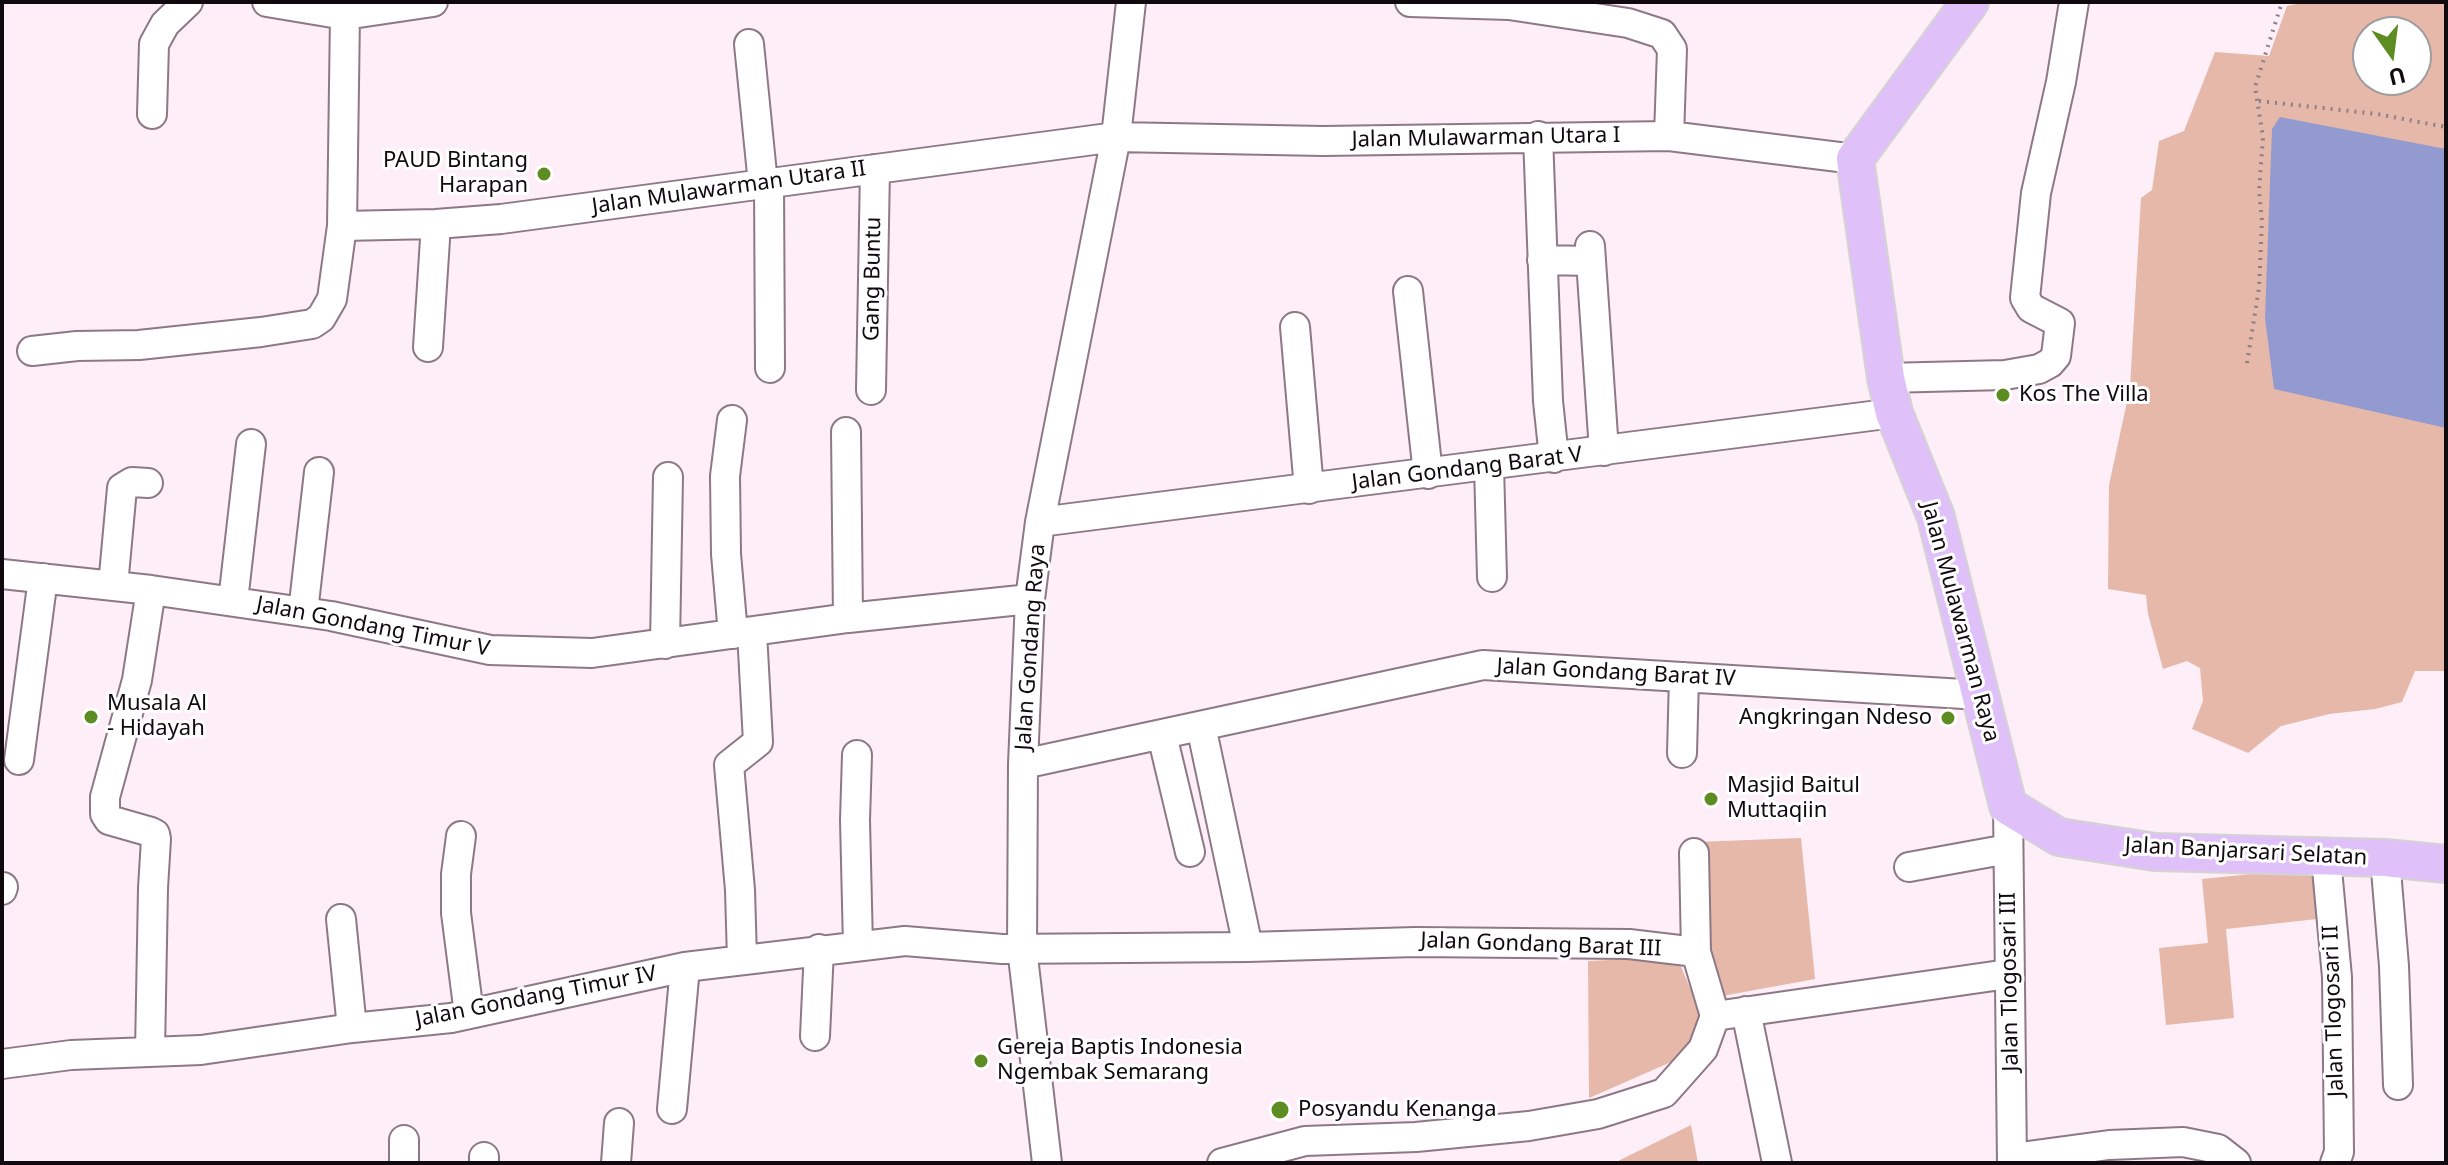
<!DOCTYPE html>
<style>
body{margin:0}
#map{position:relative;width:2448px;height:1165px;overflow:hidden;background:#fdeef7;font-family:"Noto Sans",sans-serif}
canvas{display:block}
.frame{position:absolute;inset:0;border:4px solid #10090e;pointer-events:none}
.north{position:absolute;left:2352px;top:16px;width:80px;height:80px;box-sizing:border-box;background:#fff;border:2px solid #9f9d9f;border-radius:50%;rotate:166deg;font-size:22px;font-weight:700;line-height:32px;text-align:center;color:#10090e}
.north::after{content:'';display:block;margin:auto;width:28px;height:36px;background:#5d8d22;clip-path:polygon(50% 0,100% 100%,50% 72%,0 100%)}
</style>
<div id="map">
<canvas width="2448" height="1165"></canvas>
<div class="frame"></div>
<div class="north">U</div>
</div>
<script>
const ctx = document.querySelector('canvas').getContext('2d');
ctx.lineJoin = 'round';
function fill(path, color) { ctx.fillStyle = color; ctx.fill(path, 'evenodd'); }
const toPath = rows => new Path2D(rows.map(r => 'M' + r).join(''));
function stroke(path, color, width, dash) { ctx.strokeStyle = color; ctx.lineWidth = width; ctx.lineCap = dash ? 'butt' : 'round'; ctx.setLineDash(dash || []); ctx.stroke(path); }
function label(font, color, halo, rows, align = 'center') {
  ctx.font = font + ' "Noto Sans",sans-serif'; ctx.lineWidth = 6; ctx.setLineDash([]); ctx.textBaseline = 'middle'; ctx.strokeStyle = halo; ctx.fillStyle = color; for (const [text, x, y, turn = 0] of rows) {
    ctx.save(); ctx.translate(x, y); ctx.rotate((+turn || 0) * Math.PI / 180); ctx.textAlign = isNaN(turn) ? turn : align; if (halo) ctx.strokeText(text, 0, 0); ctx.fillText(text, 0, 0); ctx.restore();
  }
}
fill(toPath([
 [2306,2,2446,2,2446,671,2415,671,2402,702,2375,709,2329,714,2281,726,2248,753,2192,729,2203,701,2200,668,2187,661,2163,669,2148,614,2146,595,2108,589,2109,485,2130,388,2141,198,2152,190,2159,141,2184,131,2215,52,2269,56,2287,6],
 [2368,32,2416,32,2416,80,2368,80],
 [1801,838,1815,979,1722,996,1710,964,1696,842],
 [2312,868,2317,919,2226,929,2234,1018,2166,1025,2159,948,2208,943,2202,879],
 [1677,957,1708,1031,1671,1062,1589,1098,1588,961],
 [1691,1125,1698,1163,1614,1163]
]), '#e5b8a9');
fill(toPath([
 [2280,117,2446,149,2446,428,2274,389,2265,318,2272,129]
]), '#939ad0');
const minor = toPath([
 [267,2,345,15,433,2],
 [1410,2,1509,5,1628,23,1662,34,1672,49,1669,136],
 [749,44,763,184],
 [152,114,154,44,165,24,188,2],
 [1538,136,1548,401,1554,458],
 [769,183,770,368],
 [342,226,436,224,501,219,1116,137,1323,141,1669,136,1855,159],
 [1590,246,1604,451],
 [1542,260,1591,261],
 [1408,291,1428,474],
 [1295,327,1309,489],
 [428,347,436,224],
 [32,351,77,346,139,345,261,332,312,324,321,318,332,299,342,226,345,15],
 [1886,378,2005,375,2039,369,2050,363,2056,356,2060,323,2031,308,2025,298,2036,193,2061,82,2074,2],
 [871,390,875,169],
 [732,420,725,476,726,554,733,634],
 [846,432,848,618],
 [1489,466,1492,577],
 [1040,522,1894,413],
 [2,574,151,590,331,616,490,650,592,653,848,618,1030,599],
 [113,586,122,488,132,482,148,483],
 [233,601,251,444],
 [303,612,319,472],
 [665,644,668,477],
 [1201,726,1248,947],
 [1162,735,1190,852],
 [1682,753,1684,677],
 [857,755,855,820,858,946],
 [19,760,43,578],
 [1023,764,1483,665,1980,695],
 [2008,806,2012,1163],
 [461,836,456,874,456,913,469,1014],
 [1694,853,1696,952],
 [2326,858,2337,977,2339,1152,2335,1163],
 [2385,858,2394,966,2398,1085],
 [1909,867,2008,849],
 [2,890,3,887],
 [341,919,352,1028],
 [742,959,740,890,729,765,758,742,752,632],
 [1746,1011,1777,1163],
 [1715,1016,2008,974],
 [815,1036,819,949],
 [150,1052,153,888,156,839,155,834,151,832,109,820,105,814,105,797,137,680,151,590],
 [2,1064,71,1055,201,1050,352,1028,451,1018,685,967,905,941,1002,949,1248,947,1415,942,1629,944,1696,952,1715,1016],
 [672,1109,685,967],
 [2013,1158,2109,1145,2183,1142,2218,1149,2236,1163],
 [404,1163,404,1140],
 [484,1163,484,1157],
 [616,1163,619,1123],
 [1047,1163,1022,948,1023,764,1030,599,1040,522,1116,137,1131,2],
 [1222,1163,1305,1141,1416,1137,1529,1126,1598,1114,1664,1093,1703,1049,1715,1016]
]);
const major = toPath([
 [1970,2,1855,159,1886,378,1894,413,1936,517,2008,806,2059,837,2155,852,2385,858,2446,864]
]);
stroke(minor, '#8e7886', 32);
stroke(major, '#d4d3d4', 40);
stroke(toPath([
 [2259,101,2377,114,2446,127],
 [2247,363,2259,288,2262,221,2259,191,2263,137,2255,87,2282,2]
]), '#8a7f86', 4, [2, 6]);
stroke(minor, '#fff', 28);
stroke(major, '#dfc0f9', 36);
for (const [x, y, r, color] of [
 [544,174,8,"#5d8d22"],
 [2003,395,8,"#5d8d22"],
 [91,717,8,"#5d8d22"],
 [1948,718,8,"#5d8d22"],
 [1711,799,8,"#5d8d22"],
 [981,1061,8,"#5d8d22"],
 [1280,1110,10,"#5d8d22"]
]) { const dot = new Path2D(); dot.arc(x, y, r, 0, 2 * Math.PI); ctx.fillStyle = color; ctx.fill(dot); stroke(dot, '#fff', 3); }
label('22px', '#10090e', '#fff', [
 ["Jalan Mulawarman Utara I",1486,138,-1],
 ["Jalan Mulawarman Utara II",729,188,-8],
 ["Gang Buntu",873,279,-89],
 ["Jalan Gondang Barat V",1467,469,-7],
 ["Jalan Mulawarman Raya",1960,622,75],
 ["Jalan Gondang Timur V",373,627,11],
 ["Jalan Gondang Raya",1031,647,-86],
 ["Jalan Gondang Barat IV",1616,673,3],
 ["Jalan Banjarsari Selatan",2246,852,3],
 ["Jalan Gondang Barat III",1541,945,2],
 ["Jalan Tlogosari III",2010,982,-91],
 ["Jalan Gondang Timur IV",536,997,-11],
 ["Jalan Tlogosari II",2334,1011,-92]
]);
label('22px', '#10090e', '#fff', [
 ["PAUD Bintang",528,161,"right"],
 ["Harapan",528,186,"right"],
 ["Kos The Villa",2019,395],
 ["Musala Al",107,704],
 ["- Hidayah",107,729],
 ["Angkringan Ndeso",1932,718,"right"],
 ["Masjid Baitul",1727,786],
 ["Muttaqiin",1727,811],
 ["Gereja Baptis Indonesia",997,1048],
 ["Ngembak Semarang",997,1073],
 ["Posyandu Kenanga",1298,1110]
], 'left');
</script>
